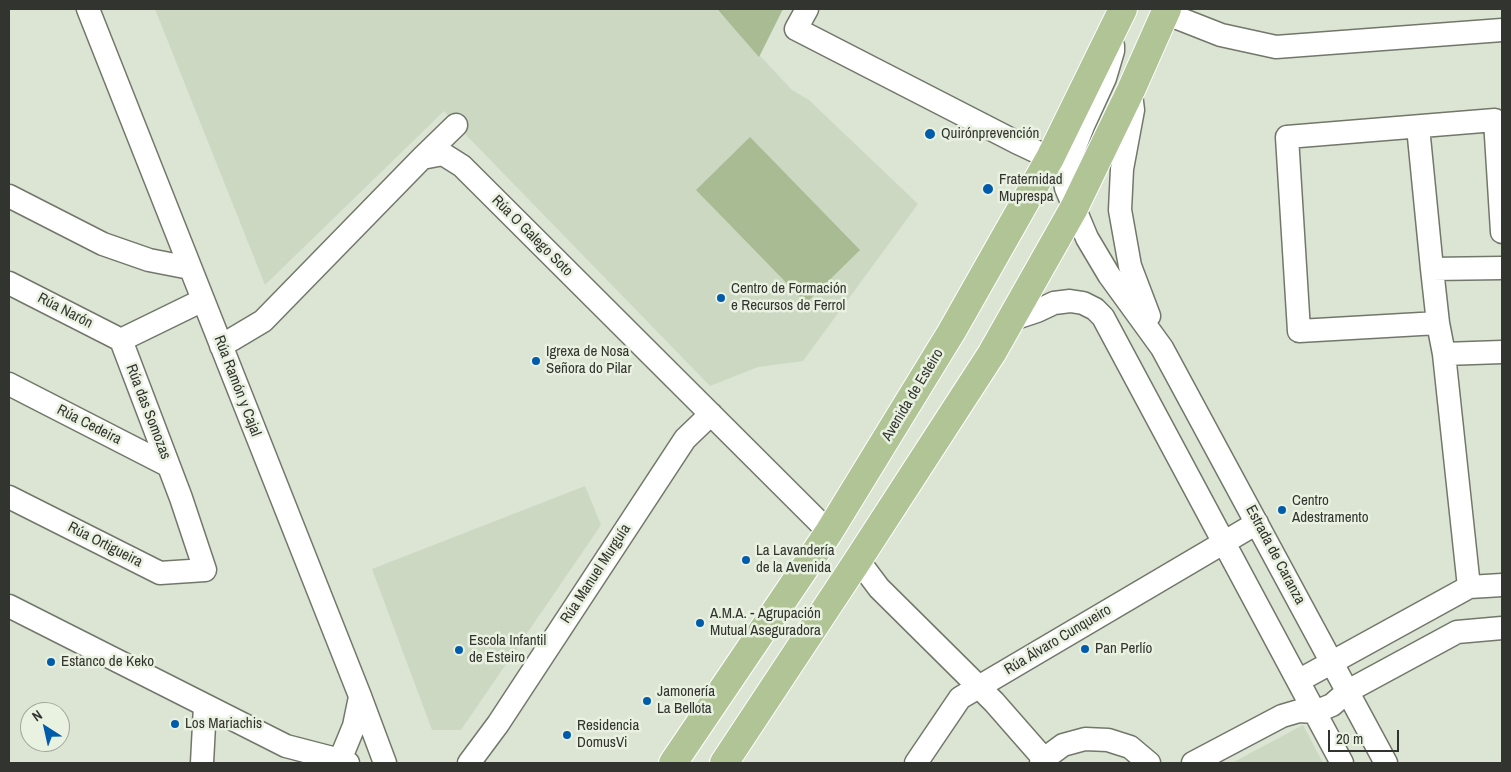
<!DOCTYPE html>
<meta charset="utf-8">
<style>
body{margin:0}
#map{position:relative;width:1511px;height:772px;overflow:hidden;background:#dce4d4;font-family:"Archivo Narrow",sans-serif}
canvas{display:block}
.frame{position:absolute;inset:0;border:10px solid #32352f;pointer-events:none}
.north{position:absolute;left:20px;top:702px;width:50px;height:50px;box-sizing:border-box;background:#e9f1e1;border:1px solid #a0a69a;border-radius:50%;rotate:325deg;font-size:14px;font-weight:700;line-height:20px;text-align:center;color:#32352f}
.north::after{content:'';display:block;margin:auto;width:18px;height:22px;background:#005caa;clip-path:polygon(50% 0,100% 100%,50% 72%,0 100%)}
.scale{position:absolute;left:1328px;top:730px;width:71px;height:22px;box-sizing:border-box;border:2px solid #32352f;border-top:0;padding-left:6px;font-size:15px;line-height:18px;white-space:nowrap;color:#32352f;-webkit-text-stroke:4px #e9f1e1;paint-order:stroke}
</style>
<div id="map">
<canvas width="1511" height="772"></canvas>
<div class="frame"></div>
<div class="north">N</div>
<div class="scale">20 m</div>
</div>
<script>
const ctx = document.querySelector('canvas').getContext('2d');
ctx.lineJoin = 'round';
function fill(path, color) { ctx.fillStyle = color; ctx.fill(path, 'evenodd'); }
const toPath = rows => new Path2D(rows.map(r => 'M' + r).join(''));
function stroke(path, color, width, dash) { ctx.strokeStyle = color; ctx.lineWidth = width; ctx.lineCap = dash ? 'butt' : 'round'; ctx.setLineDash(dash || []); ctx.stroke(path); }
function label(font, color, halo, rows, align = 'center') {
  ctx.font = font + ' "Archivo Narrow",sans-serif'; ctx.lineWidth = 5; ctx.setLineDash([]); ctx.textBaseline = 'middle'; ctx.strokeStyle = halo; ctx.fillStyle = color; for (const [text, x, y, turn = 0] of rows) {
    ctx.save(); ctx.translate(x, y); ctx.rotate((+turn || 0) * Math.PI / 180); ctx.textAlign = isNaN(turn) ? turn : align; if (halo) ctx.strokeText(text, 0, 0); ctx.fillText(text, 0, 0); ctx.restore();
  }
}
fill(toPath([
 [155,9,716,9,792,90,809,100,918,204,803,361,758,367,710,386,468,137,444,111,265,285],
 [585,486,601,525,461,730,432,730,372,569],
 [1303,725,1323,763,1232,763]
]), '#cdd8c2');
fill(toPath([
 [717,9,783,9,759,57],
 [750,137,860,250,806,303,696,190]
]), '#a9bb93');
const minor = toPath([
 [88,9,360,696,385,763],
 [807,9,796,29,1016,142,1050,158],
 [1165,13,1221,35,1276,47,1502,30],
 [1113,46,1113,51,1105,78,1083,126,1064,175,1066,188,1087,238,1109,275,1162,348,1386,763],
 [1131,94,1133,110,1122,169,1120,210,1130,266,1149,316],
 [1418,127,1432,269,1438,323,1444,354,1469,587],
 [422,158,456,125],
 [9,196,103,244,149,260,190,268],
 [1432,269,1502,268],
 [9,283,121,340],
 [1010,320,1037,311,1054,303,1070,301,1083,303,1095,309,1103,317,1342,763],
 [1438,323,1299,331,1287,137,1495,120,1502,232],
 [121,340,203,300],
 [221,346,263,321,422,158,443,154,462,166,829,532],
 [1444,354,1502,352],
 [9,384,169,466],
 [9,497,160,573,205,570,181,498,121,340],
 [858,560,879,588,994,702,1044,759],
 [9,606,286,746,340,760,348,763],
 [1298,681,1469,587,1502,585],
 [340,760,354,726,360,697],
 [202,763,205,706],
 [469,763,498,724,685,439,711,414],
 [916,763,960,698,1257,523],
 [1041,763,1044,759,1063,745,1085,739,1108,740,1130,747,1149,763],
 [1193,763,1282,716,1299,711,1315,712,1332,705,1348,691,1457,632,1502,628]
]);
const major = toPath([
 [673,763,829,532,952,331,1050,158,1123,9],
 [724,763,858,560,992,353,1074,208,1131,90,1167,9]
]);
stroke(minor, '#71786a', 25);
stroke(major, '#fff', 30);
stroke(minor, '#fff', 22);
stroke(major, '#b0c496', 28);
for (const [x, y, r, color] of [
 [930,134,6,"#005caa"],
 [988,189,6,"#005caa"],
 [721,298,5,"#005caa"],
 [536,361,5,"#005caa"],
 [1282,510,5,"#005caa"],
 [746,560,5,"#005caa"],
 [700,623,5,"#005caa"],
 [1085,649,5,"#005caa"],
 [459,650,5,"#005caa"],
 [51,662,5,"#005caa"],
 [647,701,5,"#005caa"],
 [175,724,5,"#005caa"],
 [567,735,5,"#005caa"]
]) { const dot = new Path2D(); dot.arc(x, y, r, 0, 2 * Math.PI); ctx.fillStyle = color; ctx.fill(dot); stroke(dot, '#e9f1e1', 2); }
label('15px', '#32352f', '#e9f1e1', [
 ["Quirónprevención",941,134],
 ["Fraternidad",999,180],
 ["Muprespa",999,197],
 ["Centro de Formación",731,289],
 ["e Recursos de Ferrol",731,306],
 ["Igrexa de Nosa",546,352],
 ["Señora do Pilar",546,369],
 ["Centro",1292,501],
 ["Adestramento",1292,518],
 ["La Lavandería",756,551],
 ["de la Avenida",756,568],
 ["A.M.A. - Agrupación",710,614],
 ["Mutual Aseguradora",710,631],
 ["Escola Infantil",469,641],
 ["de Esteiro",469,658],
 ["Pan Perlío",1095,649],
 ["Estanco de Keko",61,662],
 ["Jamonería",657,692],
 ["La Bellota",657,709],
 ["Los Mariachis",185,724],
 ["Residencia",577,726],
 ["DomusVi",577,743]
], 'left');
label('15px', '#32352f', '#e9f1e1', [
 ["Rúa O Galego Soto",532,236,45],
 ["Rúa Narón",65,311,27],
 ["Rúa Ramón y Cajal",237,386,69],
 ["Avenida de Esteiro",913,395,-59],
 ["Rúa das Somozas",148,412,69],
 ["Rúa Cedeira",89,425,27],
 ["Rúa Ortigueira",105,545,27],
 ["Estrada de Caranza",1275,555,62],
 ["Rúa Manuel Murguía",596,574,-57],
 ["Rúa Álvaro Cunqueiro",1058,640,-31]
]);
</script>
